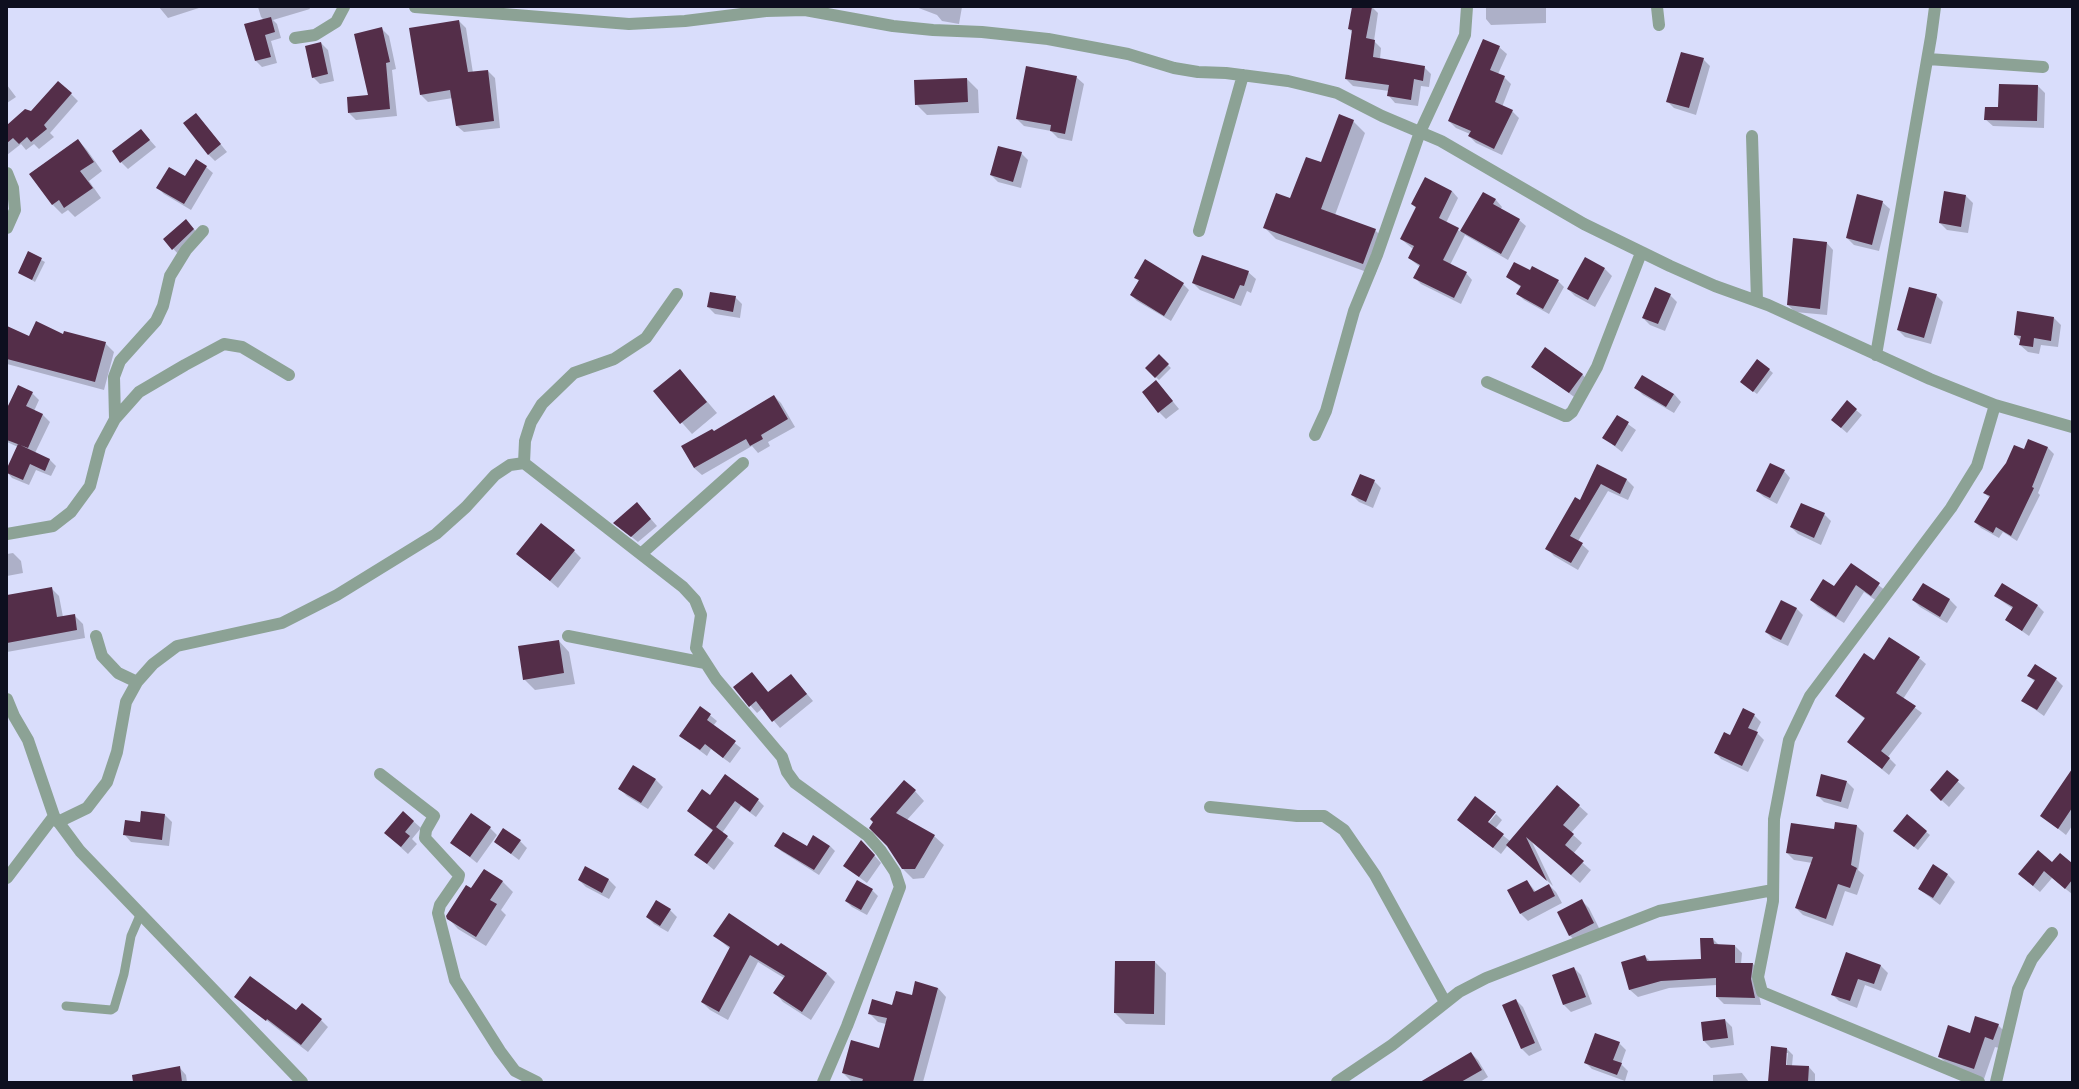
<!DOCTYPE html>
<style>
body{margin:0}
#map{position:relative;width:2079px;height:1089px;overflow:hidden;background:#d9ddfb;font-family:"Golos Text",sans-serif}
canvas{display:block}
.frame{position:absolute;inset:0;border:8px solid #0e0f1f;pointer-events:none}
</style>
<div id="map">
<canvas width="2079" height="1089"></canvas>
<div class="frame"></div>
</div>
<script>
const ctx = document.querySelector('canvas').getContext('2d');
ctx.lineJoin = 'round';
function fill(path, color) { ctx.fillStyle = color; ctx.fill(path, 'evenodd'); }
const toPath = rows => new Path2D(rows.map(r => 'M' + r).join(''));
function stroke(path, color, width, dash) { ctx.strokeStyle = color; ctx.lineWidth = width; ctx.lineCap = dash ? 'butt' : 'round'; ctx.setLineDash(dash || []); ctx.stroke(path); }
fill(toPath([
 [159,7,202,7,168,18],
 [258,7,309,7,310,9,273,20,277,24,281,38,271,41,277,63,262,67,256,61,264,20,261,17],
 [916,7,962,7,959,24,942,21,937,15],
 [1353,7,1372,7,1378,13,1374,41,1381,48,1380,59,1424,67,1431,74,1429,87,1421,86,1418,106,1395,103,1389,96,1389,91,1353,86,1346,79,1352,32,1349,29],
 [1486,7,1546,7,1546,23,1491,25,1486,19],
 [459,21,466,28,473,73,488,71,495,78,500,128,464,132,457,126,453,98,428,102,421,95],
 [382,29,389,36,396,69,392,70,397,116,356,120,349,113,369,96],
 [321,43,328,50,334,81,320,84,313,77],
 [1499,47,1507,54,1498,74,1504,77,1511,84,1502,107,1512,111,1519,118,1502,155,1476,143,1469,136,1470,134,1456,128,1449,121],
 [1703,59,1710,66,1696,115,1674,108,1667,101],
 [1076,77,1084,84,1072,141,1058,138,1051,131,1024,126,1017,119],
 [967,79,978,90,979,113,927,115,916,104],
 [7,85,16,97,7,103],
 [2038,86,2045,93,2044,128,1993,126,1985,119,1999,108],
 [71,94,78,101,50,133,54,137,39,149,34,144,26,150,21,144,7,155,7,126,32,112],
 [196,114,227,152,215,161,208,154],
 [1353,121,1365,133,1335,215,1375,230,1387,242,1375,275,1276,239,1264,227,1321,164],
 [141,130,156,147,128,169,121,162],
 [78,140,87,150,102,171,89,181,101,198,75,217,68,210,62,214,53,205,30,174],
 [1021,153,1028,160,1021,188,998,182,991,175],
 [206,167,213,173,191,210,164,194,158,188,186,178],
 [1452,191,1458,198,1446,223,1461,232,1483,193,1496,200,1502,207,1500,210,1519,220,1526,226,1508,260,1465,235,1450,265,1466,273,1472,280,1461,304,1421,284,1415,278,1420,267,1409,258,1413,249,1401,239,1416,208,1412,204],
 [1945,192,1966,196,1973,203,1968,233,1947,230,1940,223],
 [1882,202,1890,209,1879,251,1854,245,1847,238],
 [192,227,201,237,180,256,164,239],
 [1826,242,1833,250,1827,315,1795,312,1788,305],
 [29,253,45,262,35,282,19,272],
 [1605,269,1612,276,1595,307,1575,296,1568,289],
 [1248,272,1256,279,1251,293,1247,291,1241,306,1200,290,1193,283],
 [1530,272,1558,281,1564,287,1549,314,1524,300,1518,294,1522,288,1507,277],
 [1135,277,1183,284,1189,290,1171,321,1137,301,1131,295,1139,281],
 [1670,295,1677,302,1665,331,1650,325,1643,318],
 [1936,295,1943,302,1931,344,1905,337,1898,330],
 [735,297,742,304,740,318,715,314,708,307],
 [2018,313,2054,318,2061,325,2058,347,2041,345,2039,354,2028,352,2020,345,2021,341,2015,335],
 [7,331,29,338,105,343,114,352,104,390,7,364],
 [1159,356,1171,368,1159,380,1146,368],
 [1758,360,1773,373,1757,394,1745,385],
 [1533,367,1582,374,1589,382,1577,399],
 [680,370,717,413,692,434,654,391],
 [1156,381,1179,409,1166,419,1159,412],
 [1636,388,1674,394,1681,402,1674,413,1643,395],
 [32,393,39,400,34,411,43,415,50,422,35,453,50,460,56,466,51,476,36,470,29,485,12,478,7,472,18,447,7,442,7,411],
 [774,396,781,403,795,427,768,442,770,446,758,453,752,446,702,475,694,468,714,432],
 [1856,410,1862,415,1847,433,1832,420],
 [1617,416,1636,430,1622,452,1604,438],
 [2048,448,2054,454,2038,493,2040,495,2017,541,2003,532,1999,538,1981,528,1975,522,1990,498,1984,493,2024,450],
 [1597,465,1627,480,1634,487,1628,500,1608,491,1578,541,1589,551,1578,570,1554,556,1547,548,1580,501],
 [1784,471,1790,478,1777,504,1764,497,1757,491],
 [1374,481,1381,488,1373,508,1359,502,1352,495],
 [643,510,657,526,638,542,614,523],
 [1824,514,1831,521,1821,545,1798,534,1791,527],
 [574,551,581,558,558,588,518,554],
 [13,553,21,561,23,573,7,576,7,554],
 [1851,564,1886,591,1878,602,1864,592,1844,623,1818,607,1811,600,1835,588],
 [1923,584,1950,600,1957,607,1947,623,1920,607,1913,600],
 [2002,584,2038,606,2044,612,2029,636,2006,620,2013,609,1995,596],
 [51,588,59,596,63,617,74,615,83,624,85,638,7,652,7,596],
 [1796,608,1803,615,1788,646,1773,639,1766,632],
 [1890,638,1919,658,1926,664,1903,699,1922,713,1888,757,1896,765,1889,775,1848,742,1865,719,1836,696,1874,661],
 [559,641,569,652,575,684,535,690,524,679],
 [2035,665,2056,679,2063,686,2044,716,2023,701,2035,682,2029,676],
 [752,673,769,693,791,675,813,701,780,728,763,708,757,713,734,687],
 [700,707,717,721,713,726,741,748,730,763,711,749,707,756,680,736],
 [1754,715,1761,722,1756,732,1764,740,1748,772,1721,759,1715,752],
 [1947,772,1965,788,1949,807,1938,797],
 [656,780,663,787,648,809,627,796,620,789],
 [1847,782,1854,789,1848,809,1824,802,1817,795],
 [2072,785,2072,826,2066,835,2042,816],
 [1557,786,1588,814,1571,833,1582,843,1573,854,1591,870,1580,883,1532,842,1553,886,1508,845,1501,854,1458,820,1486,826,1496,814,1502,820,1495,829,1510,841],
 [915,791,924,801,907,820,934,836,944,845,924,878,913,879,903,869,888,846,871,828],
 [710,796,758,800,764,806,756,817,741,806,722,833,734,843,714,870,696,855,713,831,688,811],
 [403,812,421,828,412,839,417,844,408,854,385,833],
 [165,815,172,822,169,846,131,842,124,834,141,823],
 [1907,816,1930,835,1918,850,1898,834],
 [1836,823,1857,826,1864,833,1858,870,1864,875,1857,895,1845,891,1833,926,1803,915,1796,908,1812,863,1794,860,1787,853,1835,830],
 [490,828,497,835,477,863,452,843],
 [520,841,527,848,519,860,495,842],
 [776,846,830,846,835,851,819,875,781,851],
 [868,848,881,863,867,883,844,866],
 [2052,863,2072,864,2072,894,2052,878,2040,892,2027,881],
 [586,867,609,880,616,887,609,899,586,887,579,880],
 [484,870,503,882,513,892,501,910,506,915,486,946,458,929,448,918,471,889],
 [1948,875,1955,882,1940,905,1919,889],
 [1527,881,1536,892,1549,885,1556,892,1562,903,1528,921,1521,914],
 [858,882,872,890,878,896,867,915,852,907,846,901],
 [1582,901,1589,908,1600,930,1577,942,1569,935],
 [670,910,677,917,668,932,654,924,647,917],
 [715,936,779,948,781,944,827,974,835,982,811,1020,783,1002,775,993,784,978,758,962,728,1020,710,1010,702,1002,730,949],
 [1713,939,1720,946,1735,946,1742,953,1741,964,1753,964,1760,971,1757,986,1761,1005,1724,1004,1717,997,1717,985,1669,988,1638,997,1630,990,1623,963,1645,956,1651,962,1702,960],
 [1847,954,1881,966,1888,973,1881,991,1865,985,1857,1008,1839,1001,1832,994],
 [1116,962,1155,962,1166,973,1165,1025,1126,1024,1115,1013],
 [1574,968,1581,975,1592,1004,1571,1012,1564,1005],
 [938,988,946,997,923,1082,855,1082,851,1081,843,1073,880,1049,886,1024,878,1022,869,1013],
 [236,997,296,1012,321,1020,328,1027,308,1052],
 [1516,1000,1523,1007,1542,1050,1529,1056,1521,1048],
 [1725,1020,1732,1027,1734,1045,1711,1048,1704,1041],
 [1998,1025,2008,1035,2003,1049,1995,1047,1984,1079,1949,1066,1939,1056,1971,1034],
 [1619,1043,1626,1050,1621,1064,1628,1071,1625,1081,1592,1069,1585,1062],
 [1787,1049,1793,1055,1792,1066,1809,1067,1815,1074,1815,1082,1769,1082],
 [1786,1053,1788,1053,1786,1070,1784,1070],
 [1471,1053,1478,1060,1488,1077,1480,1082,1425,1082],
 [179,1067,186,1075,187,1082,140,1082],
 [1742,1073,1749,1082,1713,1082,1713,1075]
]), '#0003');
fill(toPath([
 [1352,7,1372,7,1366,38,1375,40,1373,57,1425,66,1423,81,1414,79,1411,100,1387,96,1389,85,1345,79,1352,30,1348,29],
 [271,17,275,32,265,35,271,57,255,61,244,24],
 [459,20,468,72,488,70,494,121,456,126,450,90,420,95,409,28],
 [382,27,390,62,386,63,390,109,348,113,347,97,368,95,354,34],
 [1483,39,1500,46,1490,70,1505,76,1495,102,1513,110,1494,149,1468,136,1471,131,1448,121],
 [321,42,328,74,312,78,305,46],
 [1681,52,1704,58,1689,108,1666,102],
 [1026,66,1077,76,1065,134,1050,131,1051,125,1016,119],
 [967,78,968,102,915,105,914,80],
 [58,81,72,93,44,125,47,129,31,142,27,137,19,144,13,138,7,143,7,125,25,109,31,111],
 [1999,84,2038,85,2037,121,1984,120,1985,107,1998,107],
 [196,113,221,144,208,155,183,123],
 [1339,114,1354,120,1321,209,1376,229,1363,264,1263,228,1276,193,1290,198,1306,157,1321,162],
 [141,129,150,140,120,163,112,151],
 [78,139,94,162,80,171,93,188,64,208,59,200,52,205,29,174],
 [998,146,1022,152,1013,182,990,175],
 [196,159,207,166,184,204,156,188,169,167,185,176],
 [1425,177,1452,191,1439,218,1459,228,1443,260,1467,272,1454,298,1413,278,1420,265,1408,258,1414,246,1400,239,1416,207,1411,204],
 [1944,191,1966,195,1961,227,1939,223],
 [1483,192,1496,199,1493,204,1520,219,1501,254,1460,231],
 [1857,194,1883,201,1872,245,1846,238],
 [186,219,194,229,172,250,163,239],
 [1793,238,1827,242,1820,309,1787,305],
 [28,251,42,258,32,280,18,273],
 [1202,255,1249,271,1244,286,1240,285,1234,299,1192,283],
 [1585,257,1605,268,1588,300,1567,289],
 [1145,259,1184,283,1164,316,1130,295,1139,280,1134,278],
 [1514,262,1530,270,1532,266,1559,280,1543,309,1516,294,1521,286,1506,277],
 [1655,287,1671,294,1658,324,1642,318],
 [1909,287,1937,294,1924,338,1897,330],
 [710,292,736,296,733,312,707,307],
 [2017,311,2054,317,2051,341,2034,338,2033,347,2019,345,2021,336,2014,335],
 [36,321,63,334,64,331,106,342,95,382,7,359,7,326,29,336],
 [1545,347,1583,374,1569,393,1531,367],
 [1159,354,1169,364,1155,378,1145,368],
 [1757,359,1770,369,1753,392,1740,382],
 [680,369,707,402,680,424,653,391],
 [1642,375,1674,394,1666,407,1634,388],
 [1156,380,1173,401,1158,413,1142,392],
 [18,385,33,392,26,406,43,414,28,448,7,440,7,408],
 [774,395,788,419,761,435,763,439,750,446,746,439,694,468,681,446,712,429,714,431],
 [1847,400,1857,409,1841,428,1831,420],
 [1617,415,1629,422,1615,446,1602,438],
 [2028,439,2048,447,2032,487,2034,488,2011,536,1996,527,1993,533,1974,522,1990,496,1983,493,2006,463,2014,445,2024,449],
 [18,444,50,459,45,471,30,464,23,480,7,473,7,468],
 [1770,463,1785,470,1770,498,1756,491],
 [1597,464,1627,479,1620,494,1601,484,1570,536,1583,543,1571,563,1545,549,1575,497,1580,500],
 [1360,474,1375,480,1366,502,1351,495],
 [637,502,651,519,631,537,613,523],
 [1801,503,1825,513,1814,538,1790,527],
 [541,523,575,550,550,581,516,554],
 [1851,563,1880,583,1871,596,1856,585,1836,617,1810,600,1823,579,1834,586],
 [1923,583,1950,599,1940,617,1912,600],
 [2002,583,2038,605,2022,631,2005,620,2013,607,1994,596],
 [52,587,57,617,75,614,77,630,7,643,7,595],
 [1781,600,1797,608,1781,640,1765,632],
 [1889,637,1920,657,1896,693,1916,706,1881,751,1890,758,1882,769,1847,742,1865,718,1835,696,1864,653,1874,660],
 [559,640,564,673,523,680,518,646],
 [2035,664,2057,678,2037,710,2021,701,2035,680,2027,676],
 [752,672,768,692,791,674,807,694,772,722,756,701,749,707,733,687],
 [700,706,711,714,707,720,736,741,723,758,705,744,700,750,679,736],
 [1743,708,1755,714,1748,728,1758,732,1742,766,1714,753,1724,732,1730,735],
 [633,765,656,779,641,803,618,789],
 [2072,769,2072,808,2058,829,2040,816],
 [1947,770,1959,780,1941,801,1930,790],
 [725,774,759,799,750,812,735,801,716,827,728,836,707,864,694,855,713,830,687,811,702,789,710,795],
 [1821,774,1847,781,1841,802,1816,796],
 [904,780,916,790,896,813,935,835,915,869,902,869,887,846,869,828,873,822,870,819],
 [1557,785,1580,805,1563,825,1574,834,1565,845,1584,861,1571,875,1526,837,1547,881,1506,845],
 [1475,796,1496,812,1488,822,1504,834,1493,848,1457,820],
 [141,811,165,814,162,840,123,835,125,820,140,822],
 [403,811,414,821,405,832,410,836,401,847,384,833],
 [471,813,491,827,470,857,450,843],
 [1907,814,1927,831,1914,847,1893,831],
 [1835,822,1857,825,1851,865,1857,868,1850,888,1838,884,1826,919,1795,908,1813,857,1786,853,1791,823,1834,829],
 [503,828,521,840,511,854,494,842],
 [783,832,807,846,813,835,830,846,814,870,774,846],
 [861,840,875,855,859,877,843,866],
 [2038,850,2052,862,2060,853,2072,863,2072,880,2065,889,2044,871,2033,886,2018,874],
 [1933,864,1948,874,1933,898,1918,889],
 [585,866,609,879,602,893,578,880],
 [484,869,503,881,490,900,497,904,476,937,447,919,446,916,466,885,471,888],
 [857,880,873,889,861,910,845,901],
 [1527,880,1534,892,1549,884,1555,896,1520,914,1507,890],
 [1582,899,1594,923,1569,936,1557,912],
 [656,900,671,909,660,926,646,917],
 [729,913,778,946,781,943,827,973,802,1012,773,993,785,976,750,955,719,1012,701,1002,730,947,713,936],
 [1700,938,1713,938,1714,944,1735,945,1735,963,1753,963,1751,979,1755,998,1716,997,1716,978,1661,981,1629,990,1621,962,1645,955,1647,961,1701,959],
 [1846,952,1881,965,1874,984,1858,979,1850,1001,1831,995],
 [1115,961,1155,961,1154,1014,1114,1013],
 [1574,967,1586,997,1563,1005,1552,975],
 [250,976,296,1010,302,1003,322,1019,301,1045,267,1019,266,1021,234,997],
 [915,981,938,988,913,1082,862,1082,863,1079,842,1073,851,1040,879,1048,887,1018,868,1014,872,999,892,1005,896,991,912,995],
 [1516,999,1535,1043,1521,1049,1502,1005],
 [1975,1016,1999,1024,1993,1040,1985,1037,1974,1069,1938,1057,1948,1025,1970,1033],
 [1725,1019,1728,1038,1703,1041,1701,1022],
 [1595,1033,1620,1042,1613,1060,1622,1063,1617,1075,1584,1063],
 [1771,1046,1787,1048,1786,1065,1809,1066,1808,1082,1768,1082],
 [1471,1052,1482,1070,1461,1082,1420,1082],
 [180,1066,182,1082,133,1082,132,1075]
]), '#542e49');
stroke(toPath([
 [66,1006,111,1010,114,1008,124,974,131,936,141,913]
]), '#8ca295', 9);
stroke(toPath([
 [415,7,629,24,685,21,766,11,805,10,893,26,933,30,982,32,1048,39,1128,54,1174,68,1198,72,1226,73,1288,81,1317,88,1337,93,1382,116,1441,141,1584,224,1670,266,1715,286,1768,305,1930,379,1995,405,2072,427],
 [1657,7,1659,25],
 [295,38,315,35,336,22,344,7],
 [1928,59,2043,67],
 [1752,136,1757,301],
 [7,173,13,188,15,210,7,228],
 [1199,231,1243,75],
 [1876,355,1931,37,1935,7],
 [1487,382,1565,416,1567,416,1572,412,1597,367,1641,253],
 [115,419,114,377,120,361,156,321,163,306,170,276,186,250,203,231],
 [1315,435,1326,411,1354,311,1377,255,1420,132,1465,35,1467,7],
 [524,463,525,441,531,422,542,404,574,373,614,359,646,338,677,294],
 [7,534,53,526,71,512,90,486,100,447,115,419,139,392,185,365,224,344,242,347,289,375],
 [641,554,743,463],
 [96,636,102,656,118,673,137,682],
 [568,636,705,663],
 [7,699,14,716,28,740,54,816],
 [380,774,434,816,426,830,425,838,459,875,458,879,440,905,438,913,455,980,500,1051,515,1071,537,1082],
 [1210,807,1297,816,1324,816,1344,830,1375,875,1445,1002],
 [58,822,87,808,107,782,117,752,126,702,137,682,153,664,177,646,282,623,337,595,436,534,466,507,495,475,510,465,524,463,683,587,695,600,701,615,696,648,716,679,782,757,787,772,795,783,868,836,881,851,895,872,900,887,847,1026,823,1082],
 [7,878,54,816,80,851,302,1082],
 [1337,1082,1392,1045,1459,992,1486,978,1659,911,1773,890],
 [1979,1082,1762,992,1758,977,1773,901,1774,819,1789,740,1810,696,1951,508,1977,466,1995,405],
 [1996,1082,2018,989,2032,959,2052,933]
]), '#8ca295', 12);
</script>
